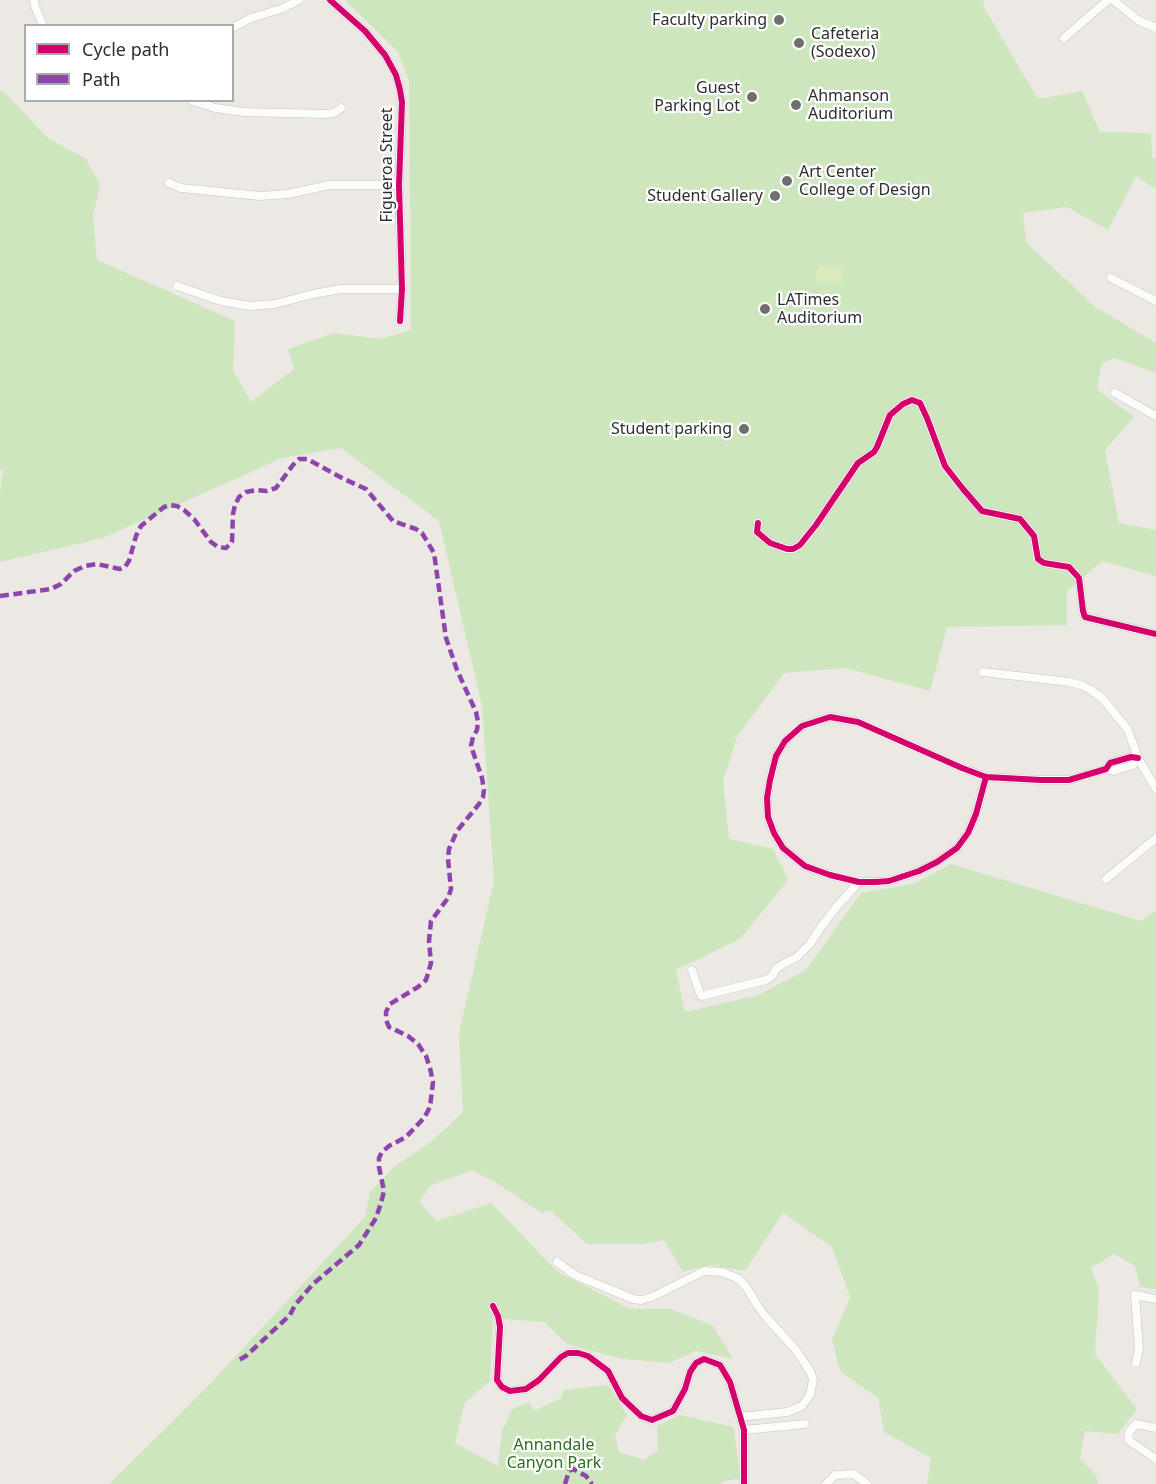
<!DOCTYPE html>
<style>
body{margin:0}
#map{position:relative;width:1156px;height:1484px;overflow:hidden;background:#ece8e4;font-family:"Noto Sans",sans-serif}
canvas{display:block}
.legend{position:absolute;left:24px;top:24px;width:210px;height:78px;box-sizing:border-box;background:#fff;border:2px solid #ababab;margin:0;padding:8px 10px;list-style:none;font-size:18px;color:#2e2e2e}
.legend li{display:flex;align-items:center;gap:12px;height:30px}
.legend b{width:30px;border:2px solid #ababab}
</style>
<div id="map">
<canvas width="1156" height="1484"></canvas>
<ul class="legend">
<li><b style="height:8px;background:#d6006c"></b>Cycle path</li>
<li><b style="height:8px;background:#8e44ad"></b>Path</li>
</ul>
</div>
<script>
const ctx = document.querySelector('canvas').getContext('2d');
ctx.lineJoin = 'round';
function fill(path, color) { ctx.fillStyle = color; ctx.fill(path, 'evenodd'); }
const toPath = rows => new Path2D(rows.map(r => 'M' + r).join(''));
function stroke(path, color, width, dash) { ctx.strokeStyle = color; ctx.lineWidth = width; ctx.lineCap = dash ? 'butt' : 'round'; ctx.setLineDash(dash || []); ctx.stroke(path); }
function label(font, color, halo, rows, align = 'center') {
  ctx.font = font + ' "Noto Sans",sans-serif'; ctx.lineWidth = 4.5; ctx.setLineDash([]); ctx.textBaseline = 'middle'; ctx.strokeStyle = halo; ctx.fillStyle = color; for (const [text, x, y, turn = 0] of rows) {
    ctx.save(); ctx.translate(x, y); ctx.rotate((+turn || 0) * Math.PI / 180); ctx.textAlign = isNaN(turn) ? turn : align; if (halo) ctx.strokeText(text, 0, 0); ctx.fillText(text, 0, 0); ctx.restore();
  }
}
fill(toPath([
 [345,0,983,0,985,9,1038,99,1082,91,1100,132,1151,133,1152,157,1156,160,1156,189,1136,176,1108,230,1067,207,1023,213,1026,242,1094,306,1156,343,1156,373,1115,358,1102,363,1097,389,1134,417,1105,450,1119,523,1156,530,1156,576,1102,561,1067,591,1067,625,947,627,930,691,846,668,784,673,737,737,723,781,729,839,773,849,788,880,741,938,676,970,685,1012,758,995,806,970,861,893,913,884,951,864,1141,921,1156,910,1156,1289,1140,1287,1135,1266,1114,1254,1091,1268,1099,1289,1095,1354,1137,1409,1118,1434,1085,1431,1080,1458,1096,1475,1098,1484,927,1484,931,1458,884,1432,878,1398,840,1371,832,1340,850,1297,832,1247,783,1213,745,1271,710,1265,683,1272,664,1240,643,1244,587,1244,550,1210,542,1213,498,1184,472,1170,430,1186,419,1202,437,1221,491,1203,558,1272,630,1309,671,1309,712,1325,733,1359,696,1351,669,1363,623,1359,567,1344,544,1322,493,1318,490,1381,465,1402,455,1443,498,1466,502,1431,512,1409,529,1402,534,1411,561,1398,564,1390,608,1385,627,1415,615,1435,619,1452,644,1460,658,1450,657,1426,680,1415,734,1427,740,1479,722,1481,722,1484,109,1484,209,1385,365,1217,370,1192,395,1166,432,1141,463,1112,459,1033,494,881,482,706,439,521,341,448,282,458,103,538,0,562,0,493,3,469,0,470,0,91,4,92,49,139,86,159,100,185,93,216,97,260,235,321,233,370,251,402,294,369,288,349,334,333,380,339,411,330,409,80,398,52]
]), '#cee6be');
fill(toPath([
 [818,265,843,268,842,283,816,281]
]), '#d9eabb');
const street = toPath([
 [34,0,35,6,43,26],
 [330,0,365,31,385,55,396,75,400,90,402,102,399,185,402,289,400,321],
 [1113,0,1138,20,1156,28],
 [232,28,251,18,281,9,299,0],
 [1064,38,1108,0],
 [191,100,215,108,244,112,325,114,334,113,341,108],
 [169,183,181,188,260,196,288,194,329,185,399,185],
 [1111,278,1156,301],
 [177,286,221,301,249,306,275,304,313,294,341,289,402,289],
 [1115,393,1156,416],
 [758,523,757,532,770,543,787,549,793,549,800,545,816,525,858,463,874,452,877,447,890,415,903,404,912,400,920,403,927,418,945,466,963,489,982,511,1020,519,1034,536,1038,559,1044,563,1069,567,1079,578,1083,611,1085,617,1156,634],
 [983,672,1069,682,1081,685,1091,690,1103,699,1128,730,1138,758,1156,789],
 [1106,769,1113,771,1133,765,1138,758],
 [986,777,976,814,968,833,957,848,937,862,919,871,889,881,876,882,859,882,830,875,805,866,783,848,774,833,768,817,767,798,770,780,776,756,785,741,802,726,830,717,858,722,962,768,986,777,1041,780,1069,780,1106,769,1110,763,1131,757,1138,758],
 [1106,879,1156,838],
 [692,970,701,996,766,980,772,976,776,969,783,964,797,957,810,944,821,927,838,905,859,882],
 [557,1262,575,1275,633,1299,641,1300,652,1297,704,1271,722,1272,739,1279,747,1288,757,1305,765,1316,796,1350,811,1373,813,1380,810,1395,802,1406,787,1412,740,1417],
 [493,1306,498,1316,500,1327,497,1380,502,1387,510,1391,526,1389,539,1380,561,1357,568,1353,578,1353,588,1356,608,1371,622,1398,641,1416,652,1420,673,1411,685,1389,690,1372,696,1363,704,1359,720,1365,730,1382,744,1430,744,1484],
 [1136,1363,1139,1348,1135,1295,1156,1299],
 [1156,1428,1136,1424,1129,1432,1128,1440,1156,1459],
 [744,1430,805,1424],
 [826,1484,835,1475,854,1474,867,1484]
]);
stroke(street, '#c5c4c5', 9);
stroke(street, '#fcfcfb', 8);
stroke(toPath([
 [0,596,51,589,61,584,74,571,85,566,97,564,120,569,125,567,129,561,136,536,141,526,164,507,170,505,177,506,184,510,194,519,211,542,218,547,226,548,232,542,233,514,235,505,239,497,246,492,257,490,267,491,276,488,293,465,299,459,307,459,344,479,366,489,393,521,416,529,422,533,434,553,446,638,457,670,476,712,478,722,477,730,473,737,471,746,482,778,484,790,483,797,479,804,457,831,449,849,448,859,451,889,448,898,431,921,429,941,431,963,426,980,418,987,390,1004,386,1012,386,1020,389,1027,408,1036,418,1044,426,1056,430,1068,433,1082,430,1107,424,1118,406,1137,389,1146,382,1152,379,1158,379,1167,384,1191,381,1203,376,1218,359,1245,313,1284,295,1305,290,1315,246,1356,237,1361],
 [565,1484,569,1471,573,1469,586,1476,592,1484]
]), '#8e44ad', 4.5, [9, 4.5]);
stroke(toPath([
 [330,0,365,31,385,55,396,75,400,90,402,102,399,185,402,289,400,321],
 [758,523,757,532,770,543,787,549,793,549,800,545,816,525,858,463,874,452,877,447,890,415,903,404,912,400,920,403,927,418,945,466,963,489,982,511,1020,519,1034,536,1038,559,1044,563,1069,567,1079,578,1083,611,1085,617,1156,634],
 [986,777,976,814,968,833,957,848,937,862,919,871,889,881,876,882,859,882,830,875,805,866,783,848,774,833,768,817,767,798,770,780,776,756,785,741,802,726,830,717,858,722,962,768,986,777,1041,780,1069,780,1106,769,1110,763,1131,757,1138,758],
 [493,1306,498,1316,500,1327,497,1380,502,1387,510,1391,526,1389,539,1380,561,1357,568,1353,578,1353,588,1356,608,1371,622,1398,641,1416,652,1420,673,1411,685,1389,690,1372,696,1363,704,1359,720,1365,730,1382,744,1430,744,1484]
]), '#d6006c', 6);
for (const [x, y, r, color] of [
 [779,20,6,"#706f6e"],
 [799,43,6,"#706f6e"],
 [752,97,6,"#706f6e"],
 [796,105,6,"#706f6e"],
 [787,181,6,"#706f6e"],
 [775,196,6,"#706f6e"],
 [765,309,6,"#706f6e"],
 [744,429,6,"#706f6e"]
]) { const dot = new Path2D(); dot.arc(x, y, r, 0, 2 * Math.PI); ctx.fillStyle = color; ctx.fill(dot); stroke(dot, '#fff', 2); }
label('16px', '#2e2e2e', '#fff', [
 ["Faculty parking",767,20],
 ["Cafeteria",811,34,"left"],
 ["(Sodexo)",811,52,"left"],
 ["Guest",740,88],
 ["Parking Lot",740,106],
 ["Ahmanson",808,96,"left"],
 ["Auditorium",808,114,"left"],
 ["Art Center",799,172,"left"],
 ["College of Design",799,190,"left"],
 ["Student Gallery",763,196],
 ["LATimes",777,300,"left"],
 ["Auditorium",777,318,"left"],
 ["Student parking",732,429]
], 'right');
label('16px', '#2e2e2e', '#fff', [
 ["Figueroa Street",387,165,-90]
]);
label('16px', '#2c6e1b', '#fff', [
 ["Annandale",554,1445],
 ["Canyon Park",554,1463]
]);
</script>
